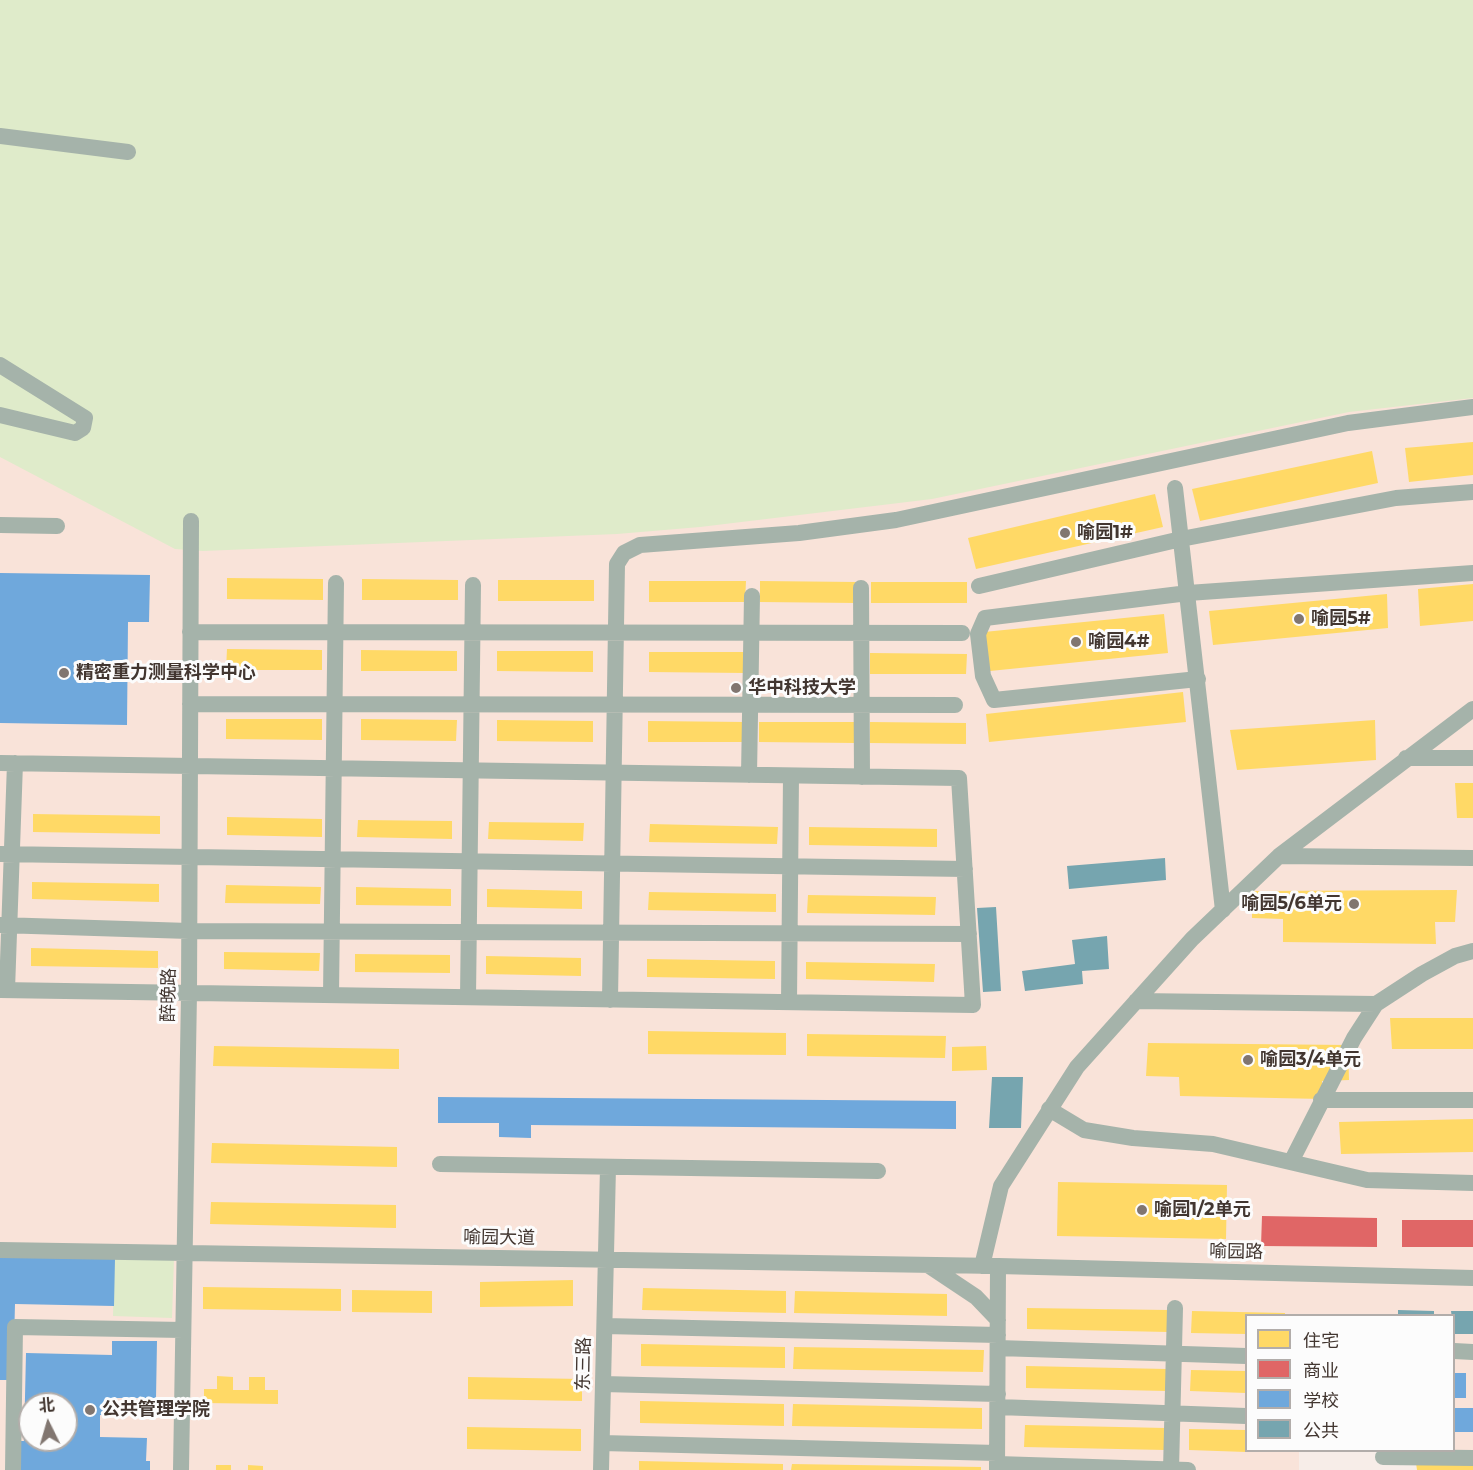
<!DOCTYPE html>
<meta charset="utf-8">
<style>
body{margin:0}
#map{position:relative;width:1473px;height:1470px;overflow:hidden;background:#f7ede8;font-family:Montserrat,"Noto Sans SC",sans-serif}
canvas{display:block}
.legend{position:absolute;left:1245px;top:1314px;width:210px;height:138px;box-sizing:border-box;background:#fcfcfc;border:2px solid #b2adaa;margin:0;padding:8px 10px;list-style:none;font-size:18px;color:#423630}
.legend li{display:flex;align-items:center;gap:12px;height:30px}
.legend b{width:30px;border:2px solid #b2adaa}
.north{position:absolute;left:18px;top:1392px;width:60px;height:60px;box-sizing:border-box;background:#fcfcfc;border:2px solid #b2adaa;border-radius:50%;rotate:355deg;font-size:16px;font-weight:700;line-height:24px;text-align:center;color:#423630}
.north::after{content:'';display:block;margin:auto;width:21px;height:27px;background:#817670;clip-path:polygon(50% 0,100% 100%,50% 72%,0 100%)}
</style>
<div id="map">
<canvas width="1473" height="1470"></canvas>
<ul class="legend">
<li><b style="height:16px;background:#ffd966"></b>住宅</li>
<li><b style="height:16px;background:#e06666"></b>商业</li>
<li><b style="height:16px;background:#6fa8dc"></b>学校</li>
<li><b style="height:16px;background:#76a5af"></b>公共</li>
</ul>
<div class="north">北</div>
</div>
<script>
const ctx = document.querySelector('canvas').getContext('2d');
ctx.lineJoin = 'round';
function fill(path, color) { ctx.fillStyle = color; ctx.fill(path, 'evenodd'); }
const toPath = rows => new Path2D(rows.map(r => 'M' + r).join(''));
function stroke(path, color, width, dash) { ctx.strokeStyle = color; ctx.lineWidth = width; ctx.lineCap = dash ? 'butt' : 'round'; ctx.setLineDash(dash || []); ctx.stroke(path); }
function label(font, color, halo, rows, align = 'center') {
  ctx.font = font + ' Montserrat,"Noto Sans SC",sans-serif'; ctx.lineWidth = 6; ctx.setLineDash([]); ctx.textBaseline = 'middle'; ctx.strokeStyle = halo; ctx.fillStyle = color; for (const [text, x, y, turn = 0] of rows) {
    ctx.save(); ctx.translate(x, y); ctx.rotate((+turn || 0) * Math.PI / 180); ctx.textAlign = isNaN(turn) ? turn : align; if (halo) ctx.strokeText(text, 0, 0); ctx.fillText(text, 0, 0); ctx.restore();
  }
}
fill(toPath([
 [1080,0,1473,61,1473,1453,1454,1450,1454,1316,1246,1316,1246,1450,1299,1451,1299,1470,0,1470,0,9],
 [30,1404,66,1404,66,1440,30,1440]
]), '#f9e3d9');
fill(toPath([
 [0,0,1473,0,1473,398,1349,412,932,499,700,527,617,534,203,551,175,549,0,457],
 [114,1259,174,1259,172,1318,113,1316]
]), '#dfebca');
fill(toPath([
 [1473,442,1473,475,1409,482,1405,448],
 [1372,451,1378,483,1200,521,1192,489],
 [1155,494,1163,527,976,569,968,538],
 [227,578,323,579,323,600,227,599],
 [362,579,458,580,458,600,362,600],
 [498,580,594,580,594,601,498,601],
 [649,581,746,581,745,602,649,602],
 [760,581,856,582,856,603,760,602],
 [871,582,967,582,967,603,871,603],
 [1473,584,1473,621,1420,626,1418,589],
 [1387,594,1388,628,1213,645,1209,611],
 [1164,614,1168,653,990,671,984,632],
 [227,649,322,650,322,670,226,670],
 [361,650,457,651,457,671,361,671],
 [497,651,593,651,593,672,497,671],
 [649,652,745,652,745,673,649,672],
 [870,653,967,654,966,674,870,674],
 [1183,692,1186,722,989,742,986,714],
 [226,719,322,719,322,740,226,739],
 [361,719,457,720,456,741,361,740],
 [497,720,593,721,593,742,497,741],
 [1375,720,1376,760,1237,770,1230,730],
 [648,721,745,722,745,742,648,742],
 [759,722,855,722,855,743,759,742],
 [870,722,966,723,966,744,870,743],
 [1455,783,1473,783,1473,818,1457,818],
 [33,814,160,816,160,834,33,832],
 [227,817,322,819,322,837,227,835],
 [358,820,452,821,452,839,357,837],
 [489,822,584,823,583,841,488,839],
 [650,824,778,827,777,844,649,842],
 [809,827,937,829,937,847,809,845],
 [32,882,159,884,159,902,32,899],
 [226,885,321,887,320,904,225,903],
 [356,887,451,889,451,906,356,905],
 [487,889,582,891,582,909,487,907],
 [1457,890,1455,922,1435,922,1436,944,1283,942,1283,919,1252,918,1252,891],
 [649,892,776,894,776,912,648,910],
 [808,895,936,897,935,915,807,913],
 [31,948,158,951,158,968,31,966],
 [224,952,320,953,319,971,224,969],
 [355,954,450,955,450,973,355,972],
 [486,956,581,958,581,976,486,974],
 [647,959,775,961,775,979,647,977],
 [806,962,935,964,934,982,806,979],
 [1390,1018,1473,1018,1473,1049,1392,1049],
 [648,1031,786,1033,786,1055,648,1054],
 [807,1034,946,1036,945,1058,807,1056],
 [1148,1043,1348,1045,1349,1080,1322,1081,1323,1099,1180,1096,1179,1077,1146,1076],
 [214,1046,399,1049,399,1069,213,1066],
 [986,1046,987,1070,952,1071,952,1047],
 [1473,1119,1473,1152,1341,1154,1339,1122],
 [212,1143,397,1147,397,1167,211,1163],
 [1058,1182,1227,1185,1226,1239,1057,1236],
 [211,1202,396,1205,396,1228,210,1224],
 [573,1280,573,1306,480,1307,480,1282],
 [203,1287,341,1289,341,1311,203,1309],
 [643,1288,786,1291,786,1313,642,1310],
 [352,1290,432,1291,432,1313,352,1312],
 [795,1291,947,1294,947,1316,794,1313],
 [1027,1308,1168,1310,1168,1332,1027,1329],
 [1192,1311,1285,1313,1285,1316,1246,1316,1246,1334,1191,1333],
 [641,1344,785,1347,785,1368,641,1366],
 [794,1347,984,1350,983,1372,793,1369],
 [1026,1366,1167,1369,1167,1391,1026,1388],
 [1191,1370,1246,1371,1246,1393,1190,1391],
 [217,1376,233,1377,233,1390,249,1390,249,1377,265,1377,265,1390,278,1390,278,1404,204,1403,204,1389,217,1389],
 [468,1377,582,1379,582,1401,468,1399],
 [640,1401,784,1404,784,1426,640,1423],
 [793,1404,982,1408,982,1429,792,1426],
 [1025,1425,1166,1428,1165,1450,1024,1447],
 [467,1427,581,1429,581,1451,467,1449],
 [1189,1429,1246,1430,1246,1452,1189,1450],
 [639,1461,783,1464,783,1470,639,1470],
 [1473,1462,1473,1470,1417,1470,1416,1463],
 [792,1464,981,1467,981,1470,791,1470],
 [216,1465,231,1465,231,1470,216,1470],
 [248,1465,263,1466,263,1470,248,1470]
]), '#ffd966');
fill(toPath([
 [1262,1216,1377,1218,1377,1247,1261,1246],
 [1402,1220,1473,1220,1473,1247,1402,1247]
]), '#e06666');
fill(toPath([
 [0,573,150,575,149,622,128,622,127,725,0,723],
 [438,1097,956,1101,956,1129,531,1125,531,1138,499,1137,499,1123,438,1123],
 [0,1257,115,1259,114,1306,15,1304,13,1380,0,1380],
 [112,1341,157,1341,156,1398,115,1398,114,1416,100,1415,100,1437,147,1438,146,1461,150,1461,150,1470,15,1470,15,1441,24,1441,26,1353,112,1355],
 [30,1404,66,1404,66,1440,30,1440],
 [1454,1373,1466,1373,1466,1398,1454,1398],
 [1454,1408,1473,1408,1473,1432,1454,1432]
]), '#6fa8dc');
fill(toPath([
 [1165,858,1166,880,1069,889,1067,866],
 [996,907,1001,991,983,992,977,908],
 [1107,936,1109,969,1082,971,1083,984,1025,991,1022,971,1075,964,1072,940],
 [992,1077,1023,1077,1021,1128,989,1128],
 [1398,1310,1434,1311,1434,1316,1398,1316],
 [1451,1311,1473,1311,1473,1334,1454,1334]
]), '#76a5af');
stroke(toPath([
 [0,136,128,152],
 [0,365,85,418,83,428,75,433,0,415],
 [1175,488,1223,910],
 [0,525,57,526],
 [979,586,1181,539,1396,498,1473,492],
 [861,588,862,777],
 [190,632,962,633],
 [1198,679,994,700,983,676,978,634,985,618,1188,593,1473,573],
 [190,704,955,705],
 [1406,758,1473,758],
 [0,763,959,778,973,1005,0,990],
 [749,775,752,596],
 [0,854,965,869],
 [1279,856,1473,858],
 [0,925,189,931,969,934],
 [7,990,15,763],
 [331,995,336,583],
 [468,997,473,585],
 [610,1000,617,564,624,553,640,545,799,533,896,520,1348,423,1473,407],
 [1136,1001,1376,1004],
 [789,1002,791,776],
 [1321,1100,1473,1100],
 [1049,1109,1084,1130,1133,1138,1213,1144,1367,1180,1473,1183],
 [1291,1162,1354,1038,1376,1004,1422,974,1455,956,1473,951],
 [440,1164,878,1171],
 [0,1250,998,1266,1473,1278],
 [928,1265,976,1297,998,1320],
 [982,1266,1001,1186,1077,1067,1192,939,1279,856,1473,709],
 [605,1326,998,1335],
 [998,1348,1246,1356],
 [1454,1351,1473,1352],
 [603,1384,998,1394],
 [998,1407,1246,1416],
 [602,1443,997,1453],
 [1383,1457,1473,1458],
 [997,1464,1188,1470],
 [13,1470,15,1327,183,1330],
 [181,1470,189,993,191,521],
 [601,1470,608,1167],
 [997,1470,998,1266],
 [1171,1470,1175,1308]
]), '#a5b3aa', 16);
for (const [x, y, r, color] of [
 [1065,533,6,"#817670"],
 [1299,619,6,"#817670"],
 [1076,642,6,"#817670"],
 [64,673,6,"#817670"],
 [736,688,6,"#817670"],
 [1354,904,6,"#817670"],
 [1248,1060,6,"#817670"],
 [1142,1210,6,"#817670"],
 [90,1410,6,"#817670"]
]) { const dot = new Path2D(); dot.arc(x, y, r, 0, 2 * Math.PI); ctx.fillStyle = color; ctx.fill(dot); stroke(dot, '#fcfcfc', 2); }
label('bold 18px', '#423630', '#fcfcfc', [
 ["喻园1#",1077,533],
 ["喻园5#",1311,619],
 ["喻园4#",1088,642],
 ["精密重力测量科学中心",76,673],
 ["华中科技大学",748,688],
 ["喻园5/6单元",1342,904,"right"],
 ["喻园3/4单元",1260,1060],
 ["喻园1/2单元",1154,1210],
 ["公共管理学院",102,1410]
], 'left');
label('18px', '#423630', '#fcfcfc', [
 ["醉晚路",169,995,-89],
 ["喻园大道",499,1238,1],
 ["喻园路",1236,1252,1],
 ["东三路",584,1364,-89]
]);
</script>
